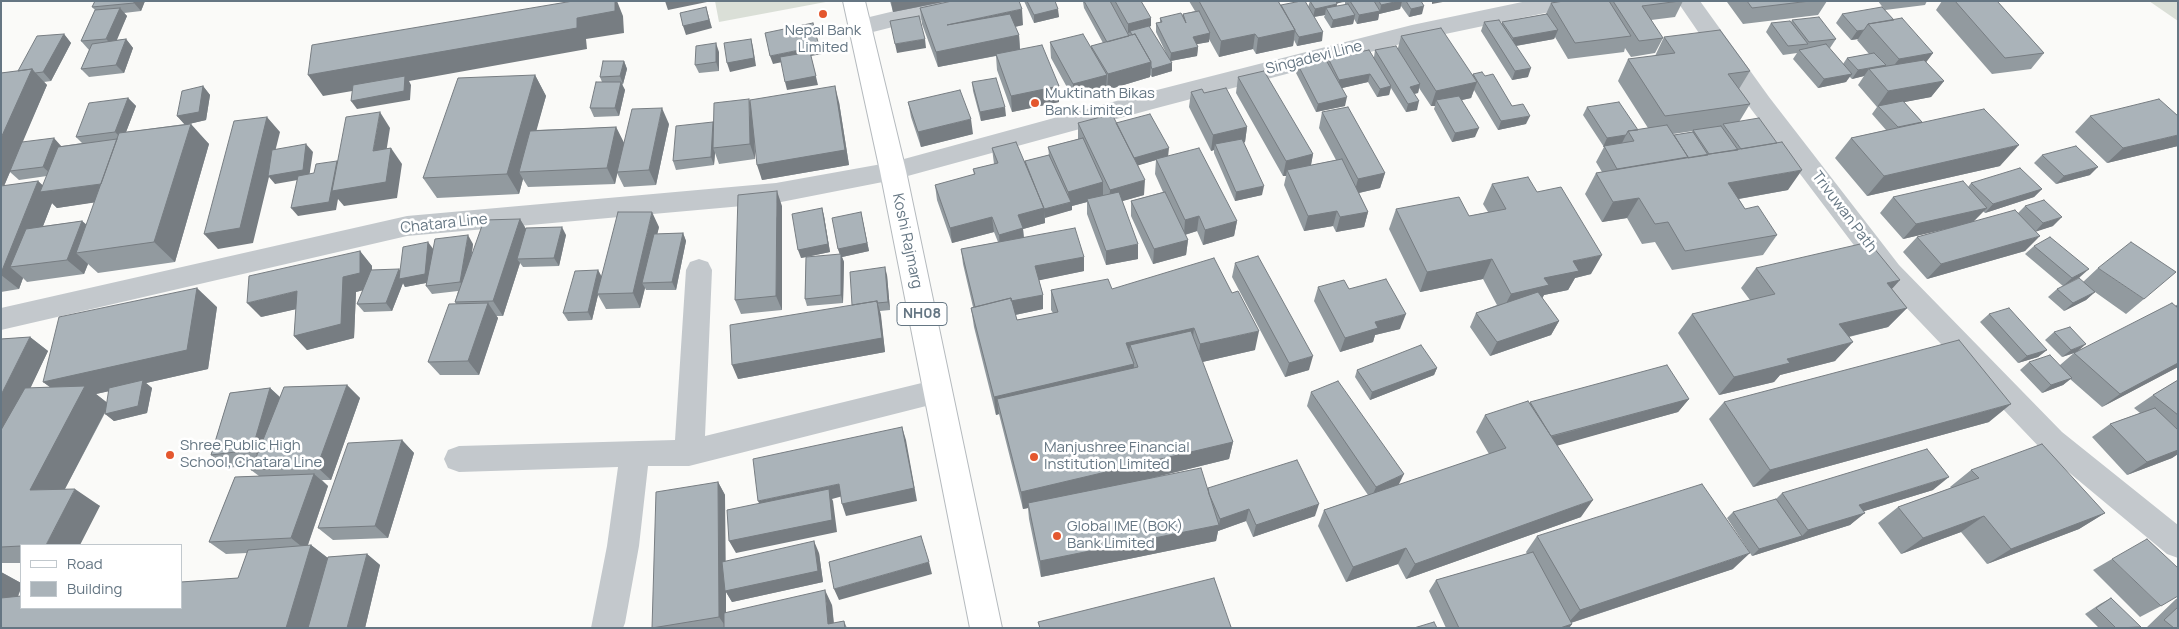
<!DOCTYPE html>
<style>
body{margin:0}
#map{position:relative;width:2179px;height:629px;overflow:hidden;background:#fafaf8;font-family:Manrope,sans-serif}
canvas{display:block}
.frame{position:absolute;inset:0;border:2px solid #657683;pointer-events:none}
.legend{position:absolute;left:20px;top:544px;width:162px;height:65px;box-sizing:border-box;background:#fff;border:1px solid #c1c8cd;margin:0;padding:6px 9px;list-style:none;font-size:15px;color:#657683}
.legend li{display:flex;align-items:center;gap:10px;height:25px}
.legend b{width:25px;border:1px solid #c1c8cd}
</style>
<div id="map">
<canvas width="2179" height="629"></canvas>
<div class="frame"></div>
<ul class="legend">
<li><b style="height:6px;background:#fff"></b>Road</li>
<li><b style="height:14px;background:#aab3b9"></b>Building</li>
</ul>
</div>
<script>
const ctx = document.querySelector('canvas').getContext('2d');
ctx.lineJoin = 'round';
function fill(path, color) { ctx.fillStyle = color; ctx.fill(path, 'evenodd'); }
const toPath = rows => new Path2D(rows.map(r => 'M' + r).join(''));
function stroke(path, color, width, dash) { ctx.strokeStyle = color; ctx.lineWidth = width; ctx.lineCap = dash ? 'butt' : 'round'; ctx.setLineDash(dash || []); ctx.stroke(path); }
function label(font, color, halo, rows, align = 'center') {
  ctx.font = font + ' Manrope,sans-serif'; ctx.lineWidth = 5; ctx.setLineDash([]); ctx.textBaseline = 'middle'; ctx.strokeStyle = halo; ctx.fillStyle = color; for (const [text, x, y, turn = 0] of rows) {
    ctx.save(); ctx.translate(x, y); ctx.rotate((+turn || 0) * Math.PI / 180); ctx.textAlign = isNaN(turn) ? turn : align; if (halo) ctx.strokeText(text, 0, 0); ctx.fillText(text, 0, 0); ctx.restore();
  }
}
fill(toPath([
 [715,1,831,1,719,22],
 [2149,1,2178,1,2178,21]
]), '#dadfd7');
const major = toPath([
 [843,1,865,1,906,171,1002,628,970,628,880,171,843,1]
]);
stroke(major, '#b5babe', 2);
fill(toPath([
 [936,1,979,1,976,6,861,35,853,33,850,27,853,21,936,1],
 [1527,1,1575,1,1572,6,1564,9,1412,41,1153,109,893,180,776,203,407,236,1,330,1,308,407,216,776,183,893,162,1153,91,1412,25,1527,1],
 [1677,1,1700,1,1769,97,1899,265,2062,432,2178,525,2178,558,2167,554,2042,450,1881,281,1751,109,1677,1],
 [699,259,708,262,712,270,705,436,938,379,948,382,952,391,948,400,938,403,689,466,648,466,639,546,625,623,623,628,591,628,607,546,618,467,459,472,448,468,444,459,448,450,459,446,675,440,686,270,690,262,699,259]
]), '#c3c8cc');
fill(major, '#fff');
fill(toPath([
 [95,1,145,1,141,11,124,13,127,16,116,40,126,39,133,48,124,73,89,77,81,69,89,50,81,41,95,10,92,7],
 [890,1,948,1,893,12],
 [1024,1,1055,1,1059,17,1034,23],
 [1081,1,1141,1,1151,26,1149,27,1166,53,1156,32,1156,23,1160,23,1160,18,1182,16,1183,14,1195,11,1189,1,1278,1,1281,5,1308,7,1310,1,1421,1,1422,14,1409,17,1401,6,1400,9,1379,14,1378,20,1357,24,1354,19,1353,24,1331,28,1324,17,1325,15,1314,17,1322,41,1297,46,1294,40,1293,46,1256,54,1253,49,1219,57,1209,39,1209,42,1197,44,1198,47,1197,56,1171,61,1172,63,1172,71,1152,77,1150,75,1150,77,1107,90,1106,88,1106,91,1074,100,1051,58,1050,42,1091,48,1091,46,1103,43,1084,8,1083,2,1081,2],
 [1345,2,1345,5,1337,6,1337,3],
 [1564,1,1683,1,1675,17,1651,20,1663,38,1655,53,1631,57,1625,48,1624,52,1568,59,1555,37,1554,39,1516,46,1528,77,1512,80,1481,31,1484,22,1502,24,1502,22,1546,14,1551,3],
 [1728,1,1827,1,1818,15,1743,24,1727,2],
 [1878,1,1927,1,1925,5,1885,10,1894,20,1933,53,1926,62,1944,81,1931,97,1904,102,1922,122,2000,166,1867,196,1835,158,1851,138,1886,130,1872,114,1877,107,1858,85,1864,76,1852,79,1849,76,1846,82,1818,88,1793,59,1797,53,1783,55,1766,32,1771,23,1791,22,1792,20,1836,39,1830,48,1829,48,1843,64,1847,58,1869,54,1857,40,1858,39,1851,40,1836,23,1842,14,1884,9],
 [1942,1,1997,1,2044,53,2031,69,1992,74,1936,10],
 [920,8,1023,25,1015,27,1019,35,1020,49,1059,86,1059,102,1012,112,997,70,996,56,938,67,922,24],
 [64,34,71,43,51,81,44,82,47,85,22,142,62,146,82,143,76,137,128,98,136,106,126,132,185,124,177,116,203,86,210,95,206,120,188,124,209,144,175,262,98,273,88,264,84,274,27,282,23,278,19,289,1,292,1,73,18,71],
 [10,172,19,180,47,176,43,186,38,181,4,186],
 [95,202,87,225,82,221,43,226,52,203,57,208],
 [1401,36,1472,75,1473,74,1485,76,1512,106,1526,124,1498,130,1474,90,1471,98,1462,100,1475,137,1452,142,1434,109,1435,106,1431,106,1419,88,1418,93,1414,94,1417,110,1406,112,1391,88,1389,95,1377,97,1368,82,1342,88,1345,106,1316,112,1296,73,1298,65,1327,61,1328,58,1374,57,1375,50,1398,48],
 [1664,37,1750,71,1739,89,1750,104,1739,122,1788,190,1739,199,1745,209,1777,235,1763,255,1672,270,1655,242,1642,244,1627,218,1602,222,1585,194,1596,173,1602,172,1596,162,1604,147,1583,115,1587,107,1638,130,1648,128,1618,81,1628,59,1655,56],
 [1693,131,1692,132,1674,135,1673,134],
 [719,52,719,71,699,73,695,65],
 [624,61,627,69,623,84,622,85,625,90,619,116,594,117,590,108,602,82,600,77],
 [535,75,546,96,536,130,616,127,624,143,669,124,656,185,624,187,617,173,615,184,528,187,523,179,519,194,437,198,423,178],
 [1238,77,1313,154,1311,165,1336,160,1319,128,1322,112,1385,173,1380,188,1359,193,1368,212,1364,227,1336,232,1333,226,1304,231,1284,185,1286,176,1283,176,1236,93],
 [972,82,1006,116,981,121,973,91],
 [1191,92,1204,93,1247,127,1245,142,1244,143,1262,195,1235,201,1214,153,1214,150,1211,151,1189,107],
 [839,102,849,165,762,180,754,139,755,159,719,164,715,153,714,165,676,170,673,161,713,122],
 [908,102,973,134,921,147,911,117],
 [2090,116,2178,146,2107,163,2075,132],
 [1078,123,1116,123,1168,156,1237,221,1234,236,1203,245,1197,231,1185,235,1188,240,1186,255,1153,264,1131,216,1131,201,1163,192,1155,174,1156,160,1138,165,1144,195,1122,201,1138,259,1106,265,1087,214,1087,202,1072,206,1072,210,1045,217,1045,223,1023,229,1024,237,1084,257,1084,271,1039,280,1043,295,1043,309,1015,315,1017,320,1053,313,1051,310,1051,290,1112,289,1255,350,1202,362,1233,442,1229,459,1152,478,1208,488,1315,516,1253,537,1246,521,1218,531,1216,541,1041,577,1029,519,1028,508,1023,509,999,414,996,415,974,327,971,308,973,307,963,264,961,249,998,242,994,232,952,243,937,200,935,185,974,175,973,169,994,164,992,148,1025,161,1049,155,1048,147,1078,139],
 [2042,155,2090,175,2056,184,2034,163],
 [1971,183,2042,189,2034,197,1985,213,1983,211,1973,222,2018,213,2025,206,2053,226,2036,231,2025,251,1927,279,1903,252,1917,237,1957,226,1903,239,1880,213,1893,197,1968,187],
 [1492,184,1591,274,1575,278,1568,290,1544,295,1542,298,1559,321,1551,335,1490,356,1470,327,1476,313,1497,305,1483,279,1420,292,1389,229,1396,209,1469,216,1488,212,1483,204],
 [782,206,782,310,741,314,735,300],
 [822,208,824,216,830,252,806,257,840,255,838,249,861,212,869,251,842,257,844,262,843,303,807,306,805,299,806,257,801,258],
 [520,219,526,229,566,235,559,266,523,267,520,263,503,316,496,316,498,318,479,375,440,375,428,362,456,304,455,302,458,291,432,294,426,286,426,283,405,287,403,283,392,311,364,312,357,304,363,290,356,292,354,338,307,350,294,336,296,309,261,317,360,251,372,266,372,270,400,271,473,244,472,253],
 [659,227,657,234,683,233,686,241,676,290,646,290,645,288,640,308,606,309,598,295,592,320,568,321,563,313,598,270,602,277],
 [2034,246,2080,277,2063,286,2025,254],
 [1235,263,1309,370,1285,377,1232,277],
 [1756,268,1892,289,1907,308,1888,327,1849,337,1835,361,1780,375,1774,382,1719,395,1678,333,1692,314,1750,300,1741,288],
 [2098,268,2144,299,2126,314,2095,292,2086,300,2064,311,2048,297,2057,289,2083,282],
 [887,275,890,310,880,311,885,352,738,379,852,305],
 [1318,287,1349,289,1400,329,1375,335,1373,342,1340,352,1314,301],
 [2178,304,2178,367,2102,407,2070,379,2063,385,2042,393,2020,370,2029,362,2060,365,2074,353,2175,306],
 [217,307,208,369,146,383,152,388,147,413,114,421,105,413,65,489,100,506,21,545,21,563,1,563,1,339,30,337,48,351,30,388,50,387,43,382],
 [109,391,107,403,96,394],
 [1989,314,2047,350,2038,357,2018,363,1980,322],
 [2054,332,2077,352,2062,357,2045,340],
 [1437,368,1434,375,1370,400,1355,377,1357,370],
 [2178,380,2178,454,2172,458,2127,475,2092,437,2110,424,2140,413,2134,408,2153,395],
 [347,385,360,398,331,480,322,480,328,486,308,545,311,545,328,558,328,557,367,554,380,565,365,628,1,628,1,572,21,583,21,588,18,597,21,596,21,608,181,608,181,582,238,578,247,553,226,554,209,542,235,477,259,476,251,470,253,465,227,468,211,455,230,393,270,388,280,397,284,387],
 [1311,392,1399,485,1489,454,1476,432,1485,415,1529,404,1530,402,1689,399,1678,412,1557,445,1581,517,1406,579,1398,564,1346,582,1318,526,1324,510,1368,495,1307,406],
 [1724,402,1989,422,1753,487,1709,419],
 [402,440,414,453,388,538,333,540,318,528],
 [1971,470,2105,513,2079,529,1987,564,1961,532,1901,554,1878,523,1898,507,1951,488,1950,487],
 [718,482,725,495,725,561,819,553,823,582,732,602,726,592,726,613,832,605,834,623,844,621,847,628,652,628],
 [1933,490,1864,511,1850,525,1752,556,1727,518,1733,512,1776,499,1782,493],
 [1537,536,1733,569,1571,623,1572,624,1569,628,1446,628,1429,591,1436,580,1527,554,1526,552],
 [2112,559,2161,606,2140,617,2093,570],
 [2111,598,2140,628,2099,628,2085,614,2100,604],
 [2178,598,2178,628,2146,628,2176,599]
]), '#929a9f');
fill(toPath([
 [134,1,145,1,141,11,134,3],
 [615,1,617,1,623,16,624,33,586,39,587,49,409,81,411,85,410,100,357,109,351,101,405,82,323,96,308,75,577,18],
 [665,1,707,1,707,2,668,10],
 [891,1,948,1,893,12],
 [1337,1,1345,1,1336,4],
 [1399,1,1402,1,1400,9,1379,14,1378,20,1357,24,1359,15,1380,11,1381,5],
 [1432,1,1448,1,1432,4],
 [1337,4,1335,12,1326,8,1325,15,1313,17,1315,9],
 [1424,6,1422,14,1409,17,1411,9],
 [706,7,712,28,686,35,683,26],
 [120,8,127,16,114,47,106,39],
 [1022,9,1023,25,949,41,947,25],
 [1058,9,1059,17,1034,23,1034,15],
 [1355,15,1353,24,1331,28,1333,20],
 [1151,18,1151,26,1128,33,1128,24],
 [1295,30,1293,46,1256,54,1258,38],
 [1558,30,1554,39,1509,47,1513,38],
 [1864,30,1858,39,1851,40,1857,31],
 [1323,32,1322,41,1297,46,1299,37],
 [1210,33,1209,42,1192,45,1193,37],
 [64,34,71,43,51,81,43,72],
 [1255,34,1253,49,1219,57,1221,41],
 [1019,35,1020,51,938,67,936,52],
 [126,39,133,48,124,73,116,65],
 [751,39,753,47,756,66,730,72,727,63],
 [925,39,926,48,897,53,895,44],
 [716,43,719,52,719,71,716,62],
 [819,46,822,54,811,56,818,85,787,90,785,82,811,56,773,64,770,56],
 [1198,47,1197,56,1170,61,1171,53],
 [1933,53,1921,69,1887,74,1899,59],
 [624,61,627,69,623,84,620,76],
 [1151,62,1150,77,1107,90,1108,74],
 [1172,63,1172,71,1152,77,1152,69],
 [1886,65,1880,73,1869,69,1864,76,1852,79,1858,70],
 [1531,68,1528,77,1512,80,1515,71],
 [32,69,47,85,4,186,1,184,1,138],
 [1370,74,1368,82,1338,89,1339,80],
 [1852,74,1846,82,1818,88,1824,79],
 [535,75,546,96,525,172,519,172,523,179,519,194,507,174],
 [1107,75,1106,91,1074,100,1073,84],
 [1944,81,1931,97,1879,107,1878,106,1877,107,1888,91],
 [621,82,625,90,619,116,615,108],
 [1477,82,1471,98,1439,105,1436,100,1435,106,1431,106,1436,91],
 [1420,84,1418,93,1408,95,1410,87],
 [203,86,210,95,206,120,185,125,177,116],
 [835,86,839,102,849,165,762,180,757,165],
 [1059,86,1059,102,1012,112,1011,96],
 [1391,86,1389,95,1377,97,1380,89],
 [1347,97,1345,106,1316,112,1318,104],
 [128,98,136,106,123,140,115,132],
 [749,99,754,114,755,159,750,144],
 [1419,101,1417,110,1406,112,1408,104],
 [1005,107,1006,116,981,121,980,112],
 [662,108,669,124,656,185,649,170],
 [380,112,390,128,384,166,373,151],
 [1530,116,1526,124,1498,130,1501,121],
 [267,117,280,132,269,176,306,144,313,152,309,178,275,184,269,177,253,243,218,249,204,234],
 [971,119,973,134,921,147,918,132],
 [713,122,713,148,715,153,714,165,711,157],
 [191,124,209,144,175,262,154,242],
 [616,127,624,143,615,184,607,168],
 [1247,127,1245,142,1217,149,1215,144,1214,150,1211,151,1213,135],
 [1479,128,1475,137,1452,142,1455,133],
 [1626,135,1622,143,1603,147,1607,138],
 [2178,135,2178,146,2107,163,2123,148],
 [54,138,62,147,52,175,43,167],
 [2019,145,2000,166,1867,196,1884,176],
 [391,148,402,164,397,198,344,206,338,199,336,210,298,216,291,208,337,161],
 [1169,148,1168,157,1156,159,1156,160,1133,167,1133,158],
 [1313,154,1310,170,1287,170,1286,176,1283,176,1286,161],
 [1688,157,1679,172,1609,184,1617,169],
 [2098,167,2090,175,2056,184,2064,176],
 [1802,170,1788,190,1715,203,1728,183],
 [1385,173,1380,188,1354,194,1358,179],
 [1145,180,1144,195,1109,205,1110,190],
 [38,181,49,191,102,184,118,199,57,208,52,203,28,265,10,267,23,278,19,289,1,275,1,273],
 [1103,182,1103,198,1087,199,1087,202,1072,206,1072,210,1045,218,1044,209,1069,203,1068,192],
 [1264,186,1262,195,1235,201,1236,192],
 [2042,189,2034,197,1985,213,1993,204],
 [777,191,782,206,782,310,776,296],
 [1639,198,1627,218,1602,222,1613,202],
 [822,208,824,216,830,252,801,258,798,250],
 [1044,208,1045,223,1023,229,1024,243,1000,250,999,235,1018,215],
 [1987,208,1972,223,1903,239,1916,224],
 [1337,211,1333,226,1304,231,1308,216],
 [652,212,659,227,646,282,642,283,645,288,640,308,633,293],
 [861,212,869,251,842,257,844,262,843,303,841,295,841,257,838,249],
 [1368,212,1364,227,1336,232,1340,217],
 [1199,216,1197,231,1184,235,1185,220],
 [992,217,994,232,952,243,950,228],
 [2062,217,2053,226,2035,232,2043,223],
 [520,219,529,234,517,259,520,263,503,316,493,301],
 [82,221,99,236,76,253,88,264,84,274,67,260],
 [1237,221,1234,236,1203,245,1205,230],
 [562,227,566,235,559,266,554,258],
 [683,233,686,241,676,290,672,282],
 [468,235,473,244,466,290,460,282],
 [2040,236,2025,251,1927,279,1941,264],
 [1188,240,1186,255,1153,264,1154,249],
 [428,242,434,250,431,282,405,287,403,283,392,311,386,303,399,269,405,277],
 [1138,244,1138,259,1106,265,1106,251],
 [360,251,372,266,372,288,356,292,354,338,307,350,294,336,343,277],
 [1602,255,1591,274,1575,278,1568,290,1544,295,1539,305,1501,313,1511,294,1544,278,1573,261],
 [1084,257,1084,271,1036,281,1035,266],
 [1492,259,1483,279,1420,292,1427,272],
 [885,267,887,275,890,310,888,302],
 [2089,269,2080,277,2063,286,2072,278],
 [598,270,602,278,597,294,598,295,592,320,588,312],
 [1900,280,1882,300,1887,283],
 [197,288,217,307,208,369,146,383,152,388,147,413,114,421,105,414,142,384,96,394,109,404,56,506,30,490,68,400,43,382],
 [297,291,310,306,261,317,247,303],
 [2095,292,2086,300,2064,311,2073,303],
 [1043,295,1043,309,977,323,975,308],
 [877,301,881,315,885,352,738,379,732,365],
 [488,303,498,318,479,375,468,361],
 [1907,308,1888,327,1822,343,1839,324],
 [1406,314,1400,329,1375,335,1373,342,1340,352,1345,338,1375,322],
 [1559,321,1551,335,1490,356,1497,342],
 [1194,328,1192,347,1130,345,1129,361,1126,343],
 [1259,331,1255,350,1198,363,1200,344],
 [30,337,48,351,5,442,1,439,1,395],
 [1853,342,1835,361,1780,375,1774,382,1719,395,1734,377,1787,359],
 [2086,344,2077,352,2062,357,2071,350],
 [2047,350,2038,357,2018,363,2027,356],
 [1313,356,1309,370,1285,377,1289,363],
 [2178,363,2178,367,2102,407,2120,394],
 [1134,364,1133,383,997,399,999,414,996,415,994,397],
 [1437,368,1434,375,1370,400,1372,392],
 [2072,378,2063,385,2042,393,2051,385],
 [347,385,360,398,331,480,317,467],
 [270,388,285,402,268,463,252,450],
 [1689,399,1678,412,1542,450,1550,437],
 [2011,404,1989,422,1753,487,1770,470],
 [902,427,906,440,917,501,846,516,842,504],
 [402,440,414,453,388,538,375,526],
 [1233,442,1229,459,1029,508,1028,503,1028,508,1023,509,1021,492],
 [2178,450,2178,454,2172,458,2127,475,2147,462],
 [314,474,328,486,306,550,291,538],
 [1404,474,1398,486,1371,499,1376,487],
 [1949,477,1933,490,1845,517,1859,505],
 [718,482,725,495,726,591,814,541,819,553,823,582,732,602,726,592,726,627,719,617],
 [839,484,843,496,832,499,833,501,837,532,736,553,729,541,764,513,758,501],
 [75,489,100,506,80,545,46,545],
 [1593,500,1581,517,1406,579,1415,564],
 [1319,504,1315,516,1253,537,1256,525],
 [1249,509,1246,521,1218,531,1216,541,1041,577,1040,561,1219,525,1220,519],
 [1865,513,1850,525,1752,556,1759,549,1802,536,1808,530],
 [2105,513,2079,529,1987,564,2011,549],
 [1984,516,1961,532,1901,554,1923,538],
 [311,545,334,563,316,628,286,628],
 [1406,548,1398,564,1346,582,1353,567],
 [1750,553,1733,569,1567,624,1580,610],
 [367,554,380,565,365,628,347,628],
 [929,562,932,574,839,600,834,589],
 [1,572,21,583,21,588,9,617,1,613],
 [825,590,832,605,834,628,828,624],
 [1572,624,1569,628,1560,628]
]), '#777d82');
const building = toPath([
 [95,1,134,1,134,3,92,7,95,1],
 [573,1,615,1,615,11,577,18,577,28,308,75,312,45,573,1],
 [952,1,1019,1,1022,9,947,25,1010,14,1019,35,936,52,920,8,952,1],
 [1027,1,1055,1,1058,9,1034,15,1027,1],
 [1084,1,1110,1,1129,36,1107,42,1084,1],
 [1115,1,1141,1,1151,18,1128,24,1115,1],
 [1199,1,1278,1,1295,30,1258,38,1255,34,1221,41,1199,1],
 [1301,1,1305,1,1323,32,1299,37,1295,31,1295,30,1281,5,1301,1],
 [1310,1,1336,1,1337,4,1315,9,1310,1],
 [1350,1,1374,1,1380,11,1359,15,1350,1],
 [1379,1,1399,1,1381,5,1379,1],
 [1406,1,1421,1,1424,6,1411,9,1406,1],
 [1564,1,1609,1,1631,36,1575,43,1551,3,1564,1],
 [1613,1,1680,1,1642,6,1663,38,1639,41,1613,1],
 [1747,1,1810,1,1752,8,1747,1],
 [1955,1,1997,1,2044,53,2005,58,1955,1],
 [1348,4,1355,15,1333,20,1326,8,1348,4],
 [706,7,709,20,683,26,680,13,706,7],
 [1882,7,1894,20,1868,24,1864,30,1857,31,1842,14,1882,7],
 [120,8,106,39,81,41,95,10,120,8],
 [1199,11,1210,33,1193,37,1198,47,1171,53,1156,23,1162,22,1160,18,1181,13,1186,23,1183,14,1199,11],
 [1547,14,1558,30,1513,38,1502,22,1547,14],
 [919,16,925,39,895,44,890,21,919,16],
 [1819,17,1836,39,1809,42,1792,20,1819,17],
 [1902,18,1933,53,1899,59,1868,24,1902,18],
 [1499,20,1531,68,1515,71,1484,22,1499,20],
 [1790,21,1808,44,1788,46,1771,23,1790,21],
 [813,23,819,46,770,56,765,33,813,23],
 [1149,26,1172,63,1152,69,1151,66,1151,62,1135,34,1132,35,1130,31,1149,26],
 [1441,28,1477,82,1436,91,1401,36,1441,28],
 [1720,30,1750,71,1728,74,1750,104,1665,116,1628,59,1675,53,1664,37,1720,30],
 [64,34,43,72,35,73,32,69,18,71,37,36,64,34],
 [1083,34,1107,75,1073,84,1050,42,1083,34],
 [1135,34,1151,62,1108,74,1091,46,1135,34],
 [126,39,116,65,81,69,92,44,126,39],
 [751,39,754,58,727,63,724,43,751,39],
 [716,43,716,62,695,65,696,46,716,43],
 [1826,44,1852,74,1824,79,1799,50,1826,44],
 [1042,45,1059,86,1011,96,996,54,1042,45],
 [1396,46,1420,84,1410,87,1419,101,1408,104,1375,50,1396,46],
 [1369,50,1391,86,1380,89,1370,74,1339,80,1328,58,1369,50],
 [810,52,816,76,785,82,780,57,810,52],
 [1874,53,1886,65,1858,70,1847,58,1874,53],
 [1326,60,1347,97,1318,104,1298,65,1326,60],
 [1924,60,1944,81,1888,91,1869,69,1924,60],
 [603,61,624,61,620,76,600,77,603,61],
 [32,69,1,138,1,73,32,69],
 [1264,71,1313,154,1286,161,1238,77,1264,71],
 [1482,72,1485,76,1493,74,1512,106,1523,104,1530,116,1501,121,1473,74,1482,72],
 [535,75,507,174,423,178,458,78,535,75],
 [405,76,404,91,351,101,353,85,405,76],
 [996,78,1005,107,980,112,972,82,996,78],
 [596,82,621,82,615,108,590,108,596,82],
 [203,86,199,112,177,116,182,91,203,86],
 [835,86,845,150,757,165,750,100,835,86],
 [1226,88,1247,127,1213,135,1191,92,1202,89,1204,93,1226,88],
 [960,90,971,119,918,132,908,102,960,90],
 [1459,96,1479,128,1455,133,1436,100,1459,96],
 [128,98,115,132,76,137,89,103,128,98],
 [749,99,750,144,713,148,714,103,749,99],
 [2159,99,2178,116,2178,135,2123,148,2090,116,2159,99],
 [1903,101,1922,122,1898,127,1878,106,1903,101],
 [1619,102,1638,130,1628,131,1626,135,1607,138,1587,107,1619,102],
 [1348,107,1385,173,1358,179,1322,112,1348,107],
 [662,108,649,170,617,172,632,109,662,108],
 [1984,109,2019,145,1884,176,1851,138,1984,109],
 [380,112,373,151,391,148,386,182,332,191,346,117,380,112],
 [1112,114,1145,180,1110,190,1078,123,1112,114],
 [1150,114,1169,148,1134,158,1116,123,1150,114],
 [267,117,240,228,204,234,234,121,267,117],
 [1759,118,1777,143,1741,149,1723,124,1759,118],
 [713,122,711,157,673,161,676,126,713,122],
 [191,124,154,242,76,253,119,133,191,124],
 [1667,125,1688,157,1617,169,1604,146,1634,141,1628,131,1667,125],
 [1721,126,1738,150,1709,154,1693,130,1721,126],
 [616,127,607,168,519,172,530,131,616,127],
 [1693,132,1708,155,1688,158,1688,157,1674,135,1693,132],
 [54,138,43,167,10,171,22,142,54,138],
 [1083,138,1103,182,1068,192,1048,147,1083,138],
 [117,139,101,184,40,192,58,147,117,139],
 [1242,139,1264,186,1236,192,1215,144,1242,139],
 [1016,142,1044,208,1018,215,1023,228,999,235,992,217,950,228,935,185,975,174,973,169,998,163,992,148,1016,142],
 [1782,142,1802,170,1728,183,1745,209,1758,206,1777,235,1685,251,1668,222,1655,224,1639,198,1613,202,1596,173,1782,142],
 [306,144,303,170,268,176,272,150,306,144],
 [2076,146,2098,167,2064,176,2042,155,2076,146],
 [1199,148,1237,221,1205,230,1199,216,1185,220,1156,159,1199,148],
 [1049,155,1071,202,1044,209,1025,161,1049,155],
 [1342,159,1368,212,1340,217,1337,211,1308,216,1287,170,1342,159],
 [337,161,329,202,291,208,298,176,314,173,316,164,337,161],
 [2020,168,2042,189,1993,204,1971,183,2020,168],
 [1528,177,1537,192,1561,187,1602,255,1573,261,1579,271,1544,278,1549,285,1511,294,1492,259,1427,272,1396,209,1459,197,1469,216,1506,209,1492,184,1528,177],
 [38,181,1,273,1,186,38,181],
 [1963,181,1987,208,1916,224,1893,197,1963,181],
 [777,191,776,296,735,300,738,195,777,191],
 [1119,192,1138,244,1106,251,1087,199,1119,192],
 [1165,192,1188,240,1154,249,1131,201,1165,192],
 [2044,200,2062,217,2043,223,2025,206,2044,200],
 [822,208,828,244,798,250,792,214,822,208],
 [2015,210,2040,236,1941,264,1917,237,2015,210],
 [618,212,652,212,633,293,597,294,618,212],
 [861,212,867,243,838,249,832,218,861,212],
 [520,219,493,301,455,302,484,220,520,219],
 [82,221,67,260,10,267,26,229,82,221],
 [562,227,554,258,517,259,526,228,562,227],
 [1075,228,1084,257,1035,266,1043,295,1011,301,1011,298,975,307,961,249,1075,228],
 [683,233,672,282,642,283,654,234,683,233],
 [468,235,460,282,426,286,435,239,468,235],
 [2050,237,2089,269,2072,278,2034,246,2050,237],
 [428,242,425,274,399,279,403,247,428,242],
 [1869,242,1900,280,1887,283,1907,308,1839,324,1853,342,1787,359,1790,363,1734,377,1692,314,1775,294,1756,268,1869,242],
 [2131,242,2176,272,2144,299,2098,268,2131,242],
 [360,251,360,273,343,277,341,324,294,336,297,291,247,303,249,276,360,251],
 [841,254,841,295,805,299,806,257,841,254],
 [1258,256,1313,356,1289,363,1235,263,1258,256],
 [1214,258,1232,293,1238,291,1259,331,1200,344,1194,328,1126,343,1134,364,994,397,971,308,1011,298,1017,320,1058,312,1051,290,1108,279,1112,289,1214,258],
 [885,267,888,302,877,303,877,301,852,305,850,272,885,267],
 [399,269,386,303,357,304,371,270,399,269],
 [598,270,588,312,563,313,575,271,598,270],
 [2079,278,2095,292,2073,303,2057,289,2079,278],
 [1386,279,1406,314,1375,322,1378,328,1345,338,1318,287,1344,280,1349,289,1386,279],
 [197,288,187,350,43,382,59,317,197,288],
 [1538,292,1559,321,1497,342,1476,313,1538,292],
 [877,301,882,338,732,365,730,325,877,301],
 [488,303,468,361,428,362,449,304,488,303],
 [2172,303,2178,308,2178,363,2120,394,2074,353,2172,303],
 [2009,308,2047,350,2027,356,1989,314,2009,308],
 [2070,327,2086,344,2071,350,2054,332,2070,327],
 [1191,331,1233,442,1021,492,997,399,1138,367,1130,345,1191,331],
 [30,337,1,395,1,339,30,337],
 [1959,340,2011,404,1770,470,1724,402,1959,340],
 [1421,345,1437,368,1372,392,1357,370,1421,345],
 [2050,355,2072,378,2051,385,2029,362,2050,355],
 [1667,365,1689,399,1551,436,1530,402,1667,365],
 [143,380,138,406,105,414,109,388,143,380],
 [2178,380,2178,415,2153,395,2178,380],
 [1338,381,1404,474,1376,487,1311,392,1338,381],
 [347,385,317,467,251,470,284,387,347,385],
 [85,386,30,490,75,489,46,545,21,545,21,546,1,547,1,430,25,388,85,386],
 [270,388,252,450,211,455,230,393,270,388],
 [1528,401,1593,500,1415,564,1406,548,1353,567,1324,510,1506,448,1485,415,1528,401],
 [2155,408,2178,430,2178,450,2147,462,2110,424,2155,408],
 [902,427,914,488,842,504,839,484,758,501,753,459,902,427],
 [402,440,375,526,318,528,348,443,402,440],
 [2042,444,2105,513,2011,549,1984,516,1923,538,1898,507,1979,478,1971,470,2042,444],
 [1927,449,1949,477,1859,505,1865,513,1808,530,1782,493,1927,449],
 [1297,460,1319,504,1256,525,1249,509,1220,519,1209,494,1208,488,1297,460],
 [1201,468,1219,525,1040,561,1028,503,1201,468],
 [314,474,291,538,209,542,235,477,314,474],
 [718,482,719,617,652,628,656,492,718,482],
 [1702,484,1750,553,1580,610,1537,536,1702,484],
 [829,489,832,520,729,541,727,510,829,489],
 [1776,499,1802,536,1759,549,1733,512,1776,499],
 [921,536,929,562,834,589,829,562,921,536],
 [2147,539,2178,568,2178,596,2161,606,2112,559,2147,539],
 [814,541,818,571,725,591,722,562,814,541],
 [311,545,286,628,1,628,1,598,21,596,21,608,181,608,181,582,238,578,248,550,311,545],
 [1533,552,1572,624,1560,628,1459,628,1436,580,1533,552],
 [367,554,347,628,308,628,328,557,367,554],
 [1214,578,1231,627,1228,628,1040,628,1038,622,1214,578],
 [825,590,828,624,844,621,845,628,724,628,724,613,825,590],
 [2111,598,2141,627,2116,628,2096,608,2111,598],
 [2178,607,2178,628,2174,628,2164,620,2178,607],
 [1434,622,1437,628,1414,628,1434,622]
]);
fill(building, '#aab3b9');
stroke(building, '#777d82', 1);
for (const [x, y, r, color] of [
 [823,14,5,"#e4572e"],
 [1035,103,5,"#e4572e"],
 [170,455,5,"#e4572e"],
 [1034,457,5,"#e4572e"],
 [1057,536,5,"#e4572e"]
]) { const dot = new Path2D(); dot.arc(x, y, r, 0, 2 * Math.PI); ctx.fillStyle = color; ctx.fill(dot); stroke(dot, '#fff', 2); }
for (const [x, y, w] of [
 [922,314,50]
]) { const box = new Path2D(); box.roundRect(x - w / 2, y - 11.5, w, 23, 4); ctx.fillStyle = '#fff'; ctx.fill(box); stroke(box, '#657683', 1); }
label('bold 14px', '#657683', null, [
 ["NH08",922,314]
]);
label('15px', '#657683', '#fff', [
 ["Nepal Bank",823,31,"center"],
 ["Limited",823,48,"center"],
 ["Muktinath Bikas",1045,94],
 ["Bank Limited",1045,111],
 ["Shree Public High",180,446],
 ["School, Chatara Line",180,463],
 ["Manjushree Financial",1044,448],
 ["Institution Limited",1044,465],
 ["Global IME (BOK)",1067,527],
 ["Bank Limited",1067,544]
], 'left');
label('15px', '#657683', '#fff', [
 ["Singadevi Line",1314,58,-14],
 ["Trivuwan Path",1844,212,53],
 ["Chatara Line",444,224,-6],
 ["Koshi Rajmarg",907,241,78]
]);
</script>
